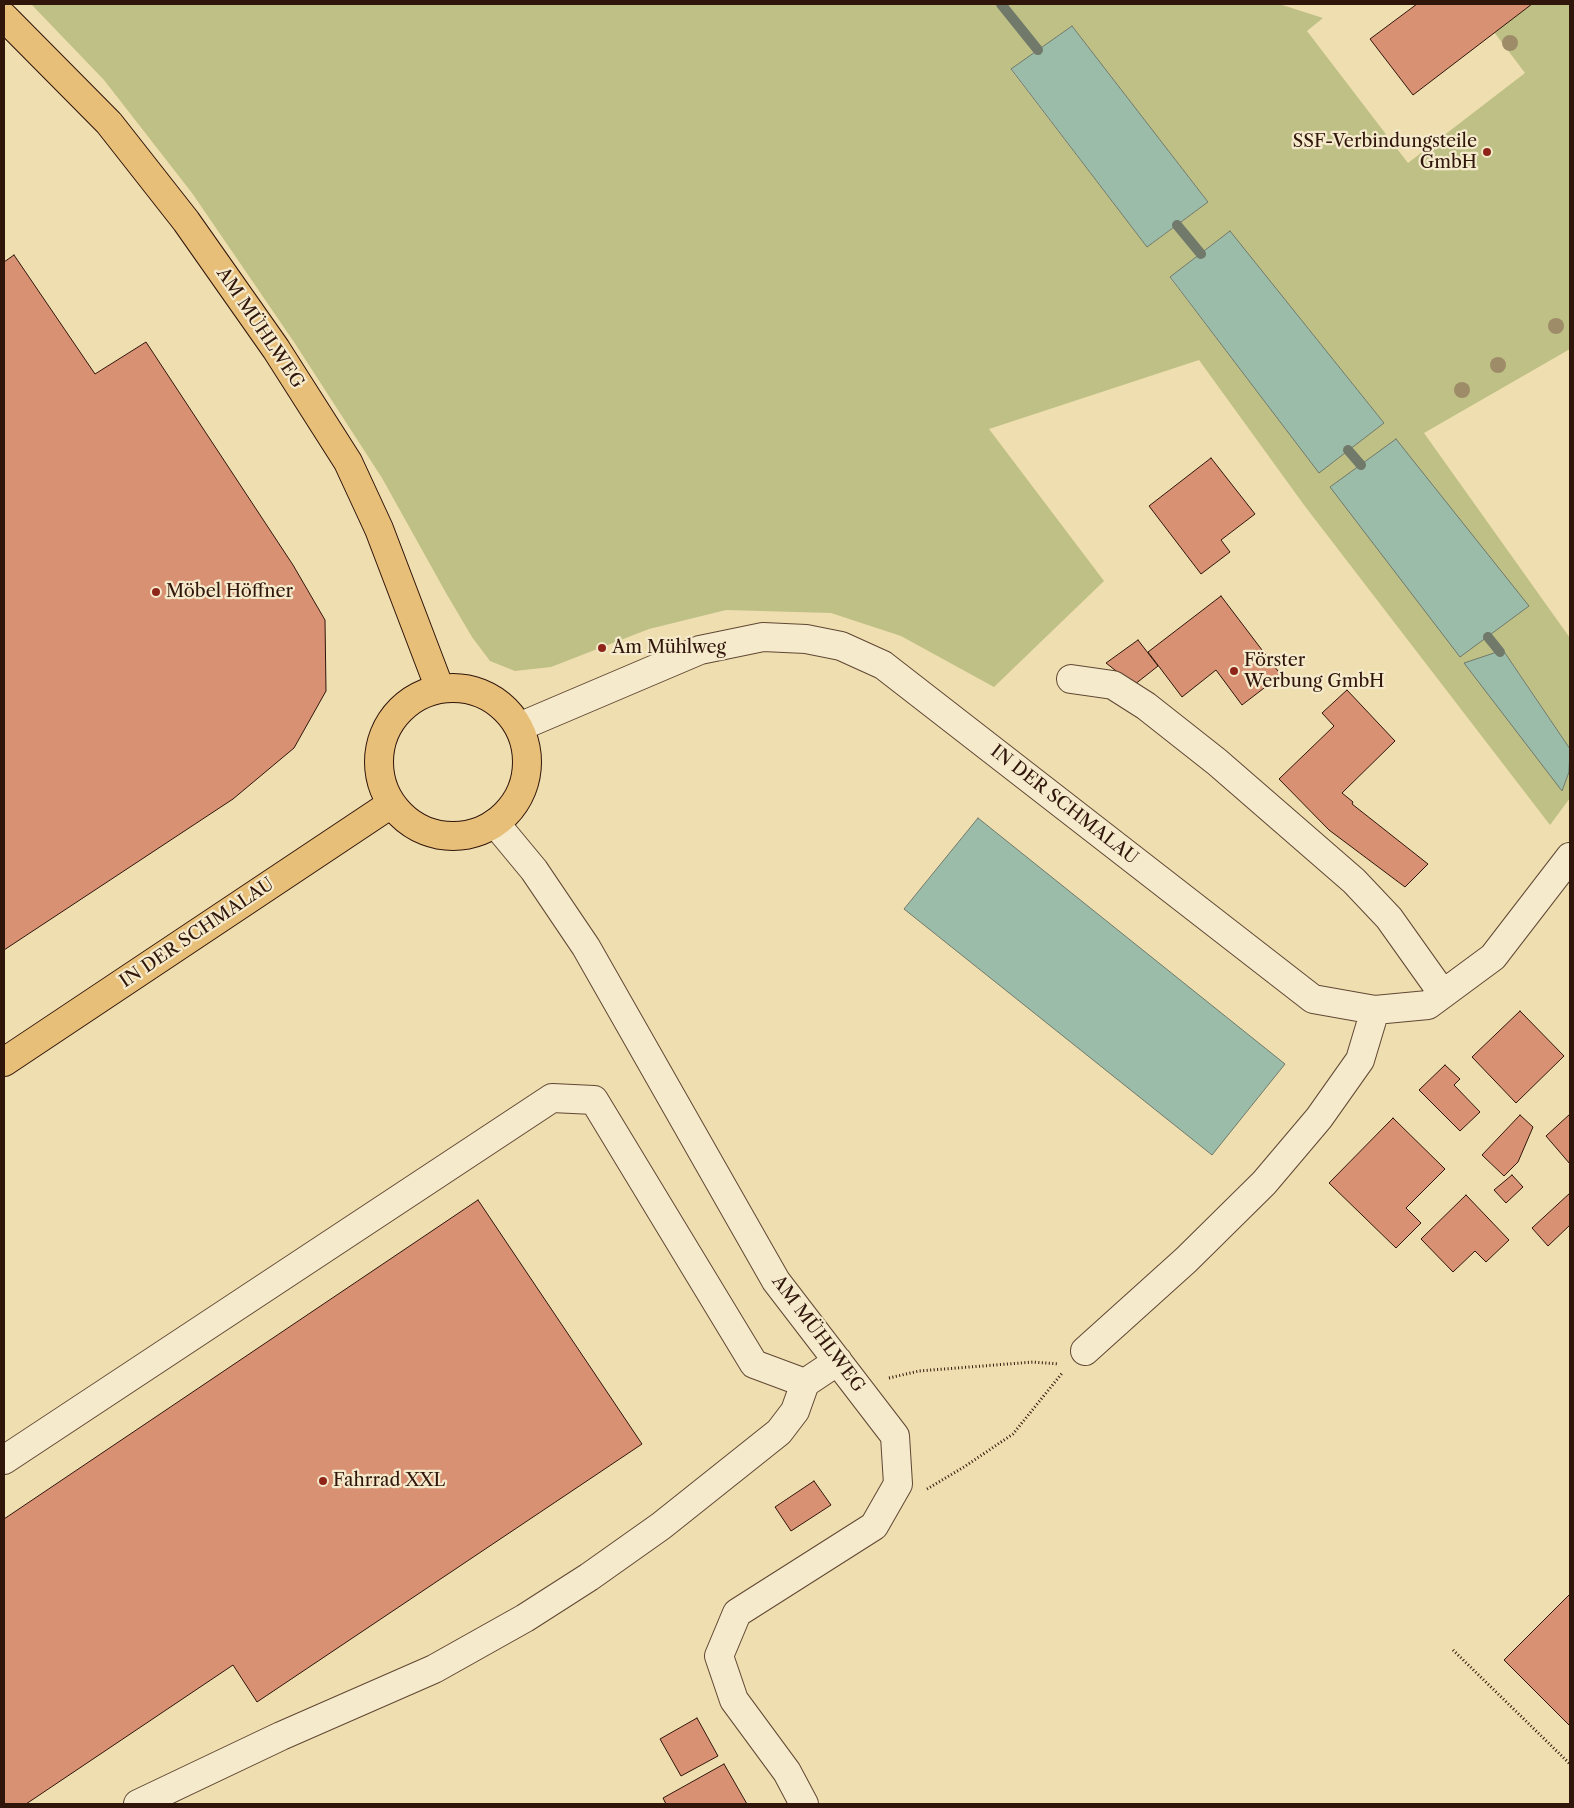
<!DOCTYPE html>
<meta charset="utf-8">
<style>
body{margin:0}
#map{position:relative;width:1574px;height:1808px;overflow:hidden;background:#efdeaf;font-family:"Libre Caslon Text",serif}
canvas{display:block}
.frame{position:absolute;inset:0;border:5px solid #30150b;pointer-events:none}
</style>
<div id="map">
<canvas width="1574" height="1808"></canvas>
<div class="frame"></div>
</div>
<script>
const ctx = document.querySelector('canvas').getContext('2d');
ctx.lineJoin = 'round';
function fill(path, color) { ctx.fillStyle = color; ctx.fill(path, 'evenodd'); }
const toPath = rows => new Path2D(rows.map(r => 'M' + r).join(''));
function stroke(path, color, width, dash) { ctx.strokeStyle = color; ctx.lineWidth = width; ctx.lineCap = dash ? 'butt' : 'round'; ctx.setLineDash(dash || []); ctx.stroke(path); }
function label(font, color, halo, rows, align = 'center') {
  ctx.font = font + ' "Libre Caslon Text",serif'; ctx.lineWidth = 4.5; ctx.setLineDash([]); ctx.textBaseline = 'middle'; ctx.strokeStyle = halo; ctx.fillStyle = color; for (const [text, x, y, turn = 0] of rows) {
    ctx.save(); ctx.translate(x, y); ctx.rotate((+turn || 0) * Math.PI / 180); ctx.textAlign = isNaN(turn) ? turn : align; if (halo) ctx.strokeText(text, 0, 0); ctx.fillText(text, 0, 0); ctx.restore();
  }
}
fill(toPath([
 [31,4,1279,4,1323,18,1307,31,1408,163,1525,73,1494,32,1532,4,1570,4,1570,349,1424,433,1570,638,1570,749,1503,650,1562,791,1569,772,1570,758,1570,798,1550,825,1304,505,1199,360,989,429,1104,581,994,687,901,636,831,613,726,610,649,629,551,667,515,671,490,661,472,637,446,593,382,478,294,342,192,193,104,80],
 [1072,26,1208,202,1147,247,1011,70],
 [1230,232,1384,423,1319,472,1170,278]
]), '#bfc086');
const water = toPath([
 [1072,26,1208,202,1147,247,1011,69,1072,26],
 [1230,231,1384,423,1319,473,1170,277,1230,231],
 [1396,439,1529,606,1460,657,1330,487,1396,439],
 [1503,650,1570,749,1569,772,1562,791,1464,663,1503,650],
 [978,818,1285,1064,1212,1155,904,909,978,818]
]);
fill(water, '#9abca9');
stroke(water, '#70796a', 1);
stroke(toPath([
 [1001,4,1038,50],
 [1177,225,1201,254],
 [1348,450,1361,465],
 [1488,637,1500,652]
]), '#70796a', 10);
const building = toPath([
 [1417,4,1532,4,1413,95,1370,39,1417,4],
 [14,255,95,374,146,342,293,565,325,620,326,691,294,748,233,799,4,950,4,262,14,255],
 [1211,458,1255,514,1221,540,1230,552,1201,574,1149,506,1211,458],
 [1221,596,1281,675,1242,705,1216,670,1182,697,1148,652,1221,596],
 [1138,640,1158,666,1134,685,1106,663,1138,640],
 [1347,690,1395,741,1342,793,1353,802,1352,804,1428,864,1405,887,1329,830,1279,779,1334,726,1322,713,1347,690],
 [1520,1011,1564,1056,1516,1103,1472,1057,1520,1011],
 [1445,1065,1460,1079,1454,1085,1480,1112,1460,1131,1419,1090,1445,1065],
 [1570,1114,1570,1164,1546,1136,1570,1114],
 [1520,1115,1533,1127,1518,1162,1504,1176,1482,1155,1520,1115],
 [1393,1118,1445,1169,1406,1208,1421,1223,1396,1248,1329,1183,1393,1118],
 [1512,1175,1523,1187,1506,1203,1494,1190,1512,1175],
 [1570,1193,1570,1225,1548,1246,1532,1228,1570,1193],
 [1466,1195,1509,1240,1486,1262,1475,1251,1453,1272,1421,1239,1466,1195],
 [478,1200,642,1444,257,1702,233,1665,26,1804,4,1804,4,1519,478,1200],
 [814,1481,831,1505,791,1531,775,1507,814,1481],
 [1570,1594,1570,1726,1504,1660,1570,1594],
 [697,1718,718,1756,681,1776,660,1739,697,1718],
 [724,1764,747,1804,666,1804,663,1798,724,1764]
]);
fill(building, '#d89173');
stroke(building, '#30150b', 1);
const minor = toPath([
 [1071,679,1113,685,1146,706,1217,762,1354,881,1389,918,1443,994],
 [519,727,700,650,763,637,806,639,841,646,883,665,1313,999,1375,1010,1428,1005,1493,957,1570,857],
 [495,823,534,870,586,947,776,1281,895,1436,898,1484,874,1526,737,1613,719,1656,734,1700,787,1772,804,1804],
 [1085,1351,1186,1260,1264,1183,1319,1118,1360,1060,1375,1010],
 [4,1460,552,1098,594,1100,754,1364,805,1383,838,1361],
 [138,1804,281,1736,434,1669,525,1618,589,1577,661,1526,779,1432,795,1411,805,1383]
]);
const major = toPath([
 [4,17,109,123,186,221,276,349,348,462,379,529,440,689],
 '379 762a74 74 0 1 1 148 0a74 74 0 1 1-148 0Z',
 [4,1062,391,804]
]);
stroke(minor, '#604734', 30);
stroke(major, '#30150b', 30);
stroke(toPath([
 [889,1378,919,1371,1033,1362,1059,1364],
 [927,1489,964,1467,1013,1434,1063,1372],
 [1453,1650,1570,1764]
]), '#30150b', 3, [1, 2.5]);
stroke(minor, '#f5eacb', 28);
stroke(major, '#e8bf78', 28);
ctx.fillStyle = '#9e8c69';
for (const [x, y] of [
 [1510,43],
 [1556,326],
 [1498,365],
 [1462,390]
]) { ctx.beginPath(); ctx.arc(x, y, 8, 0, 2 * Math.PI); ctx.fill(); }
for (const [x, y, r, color] of [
 [1487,152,5,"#8f2418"],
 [156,592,5,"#8f2418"],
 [602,648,5,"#8f2418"],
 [1234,671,5,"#8f2418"],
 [323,1481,5,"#8f2418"]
]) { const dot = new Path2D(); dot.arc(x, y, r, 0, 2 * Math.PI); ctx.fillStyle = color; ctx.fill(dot); stroke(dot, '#f5eacb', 2); }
label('18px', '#30150b', '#f5eacb', [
 ["SSF-Verbindungsteile",1477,142,"right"],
 ["GmbH",1477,163,"right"],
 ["Möbel Höffner",166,592],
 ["Am Mühlweg",612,648],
 ["Förster",1244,661],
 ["Werbung GmbH",1244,682],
 ["Fahrrad XXL",333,1481]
], 'left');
label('18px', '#30150b', '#f5eacb', [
 ["AM MÜHLWEG",260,328,56],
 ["IN DER SCHMALAU",1064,805,38],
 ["IN DER SCHMALAU",197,933,-34],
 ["AM MÜHLWEG",818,1334,53]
]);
</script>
